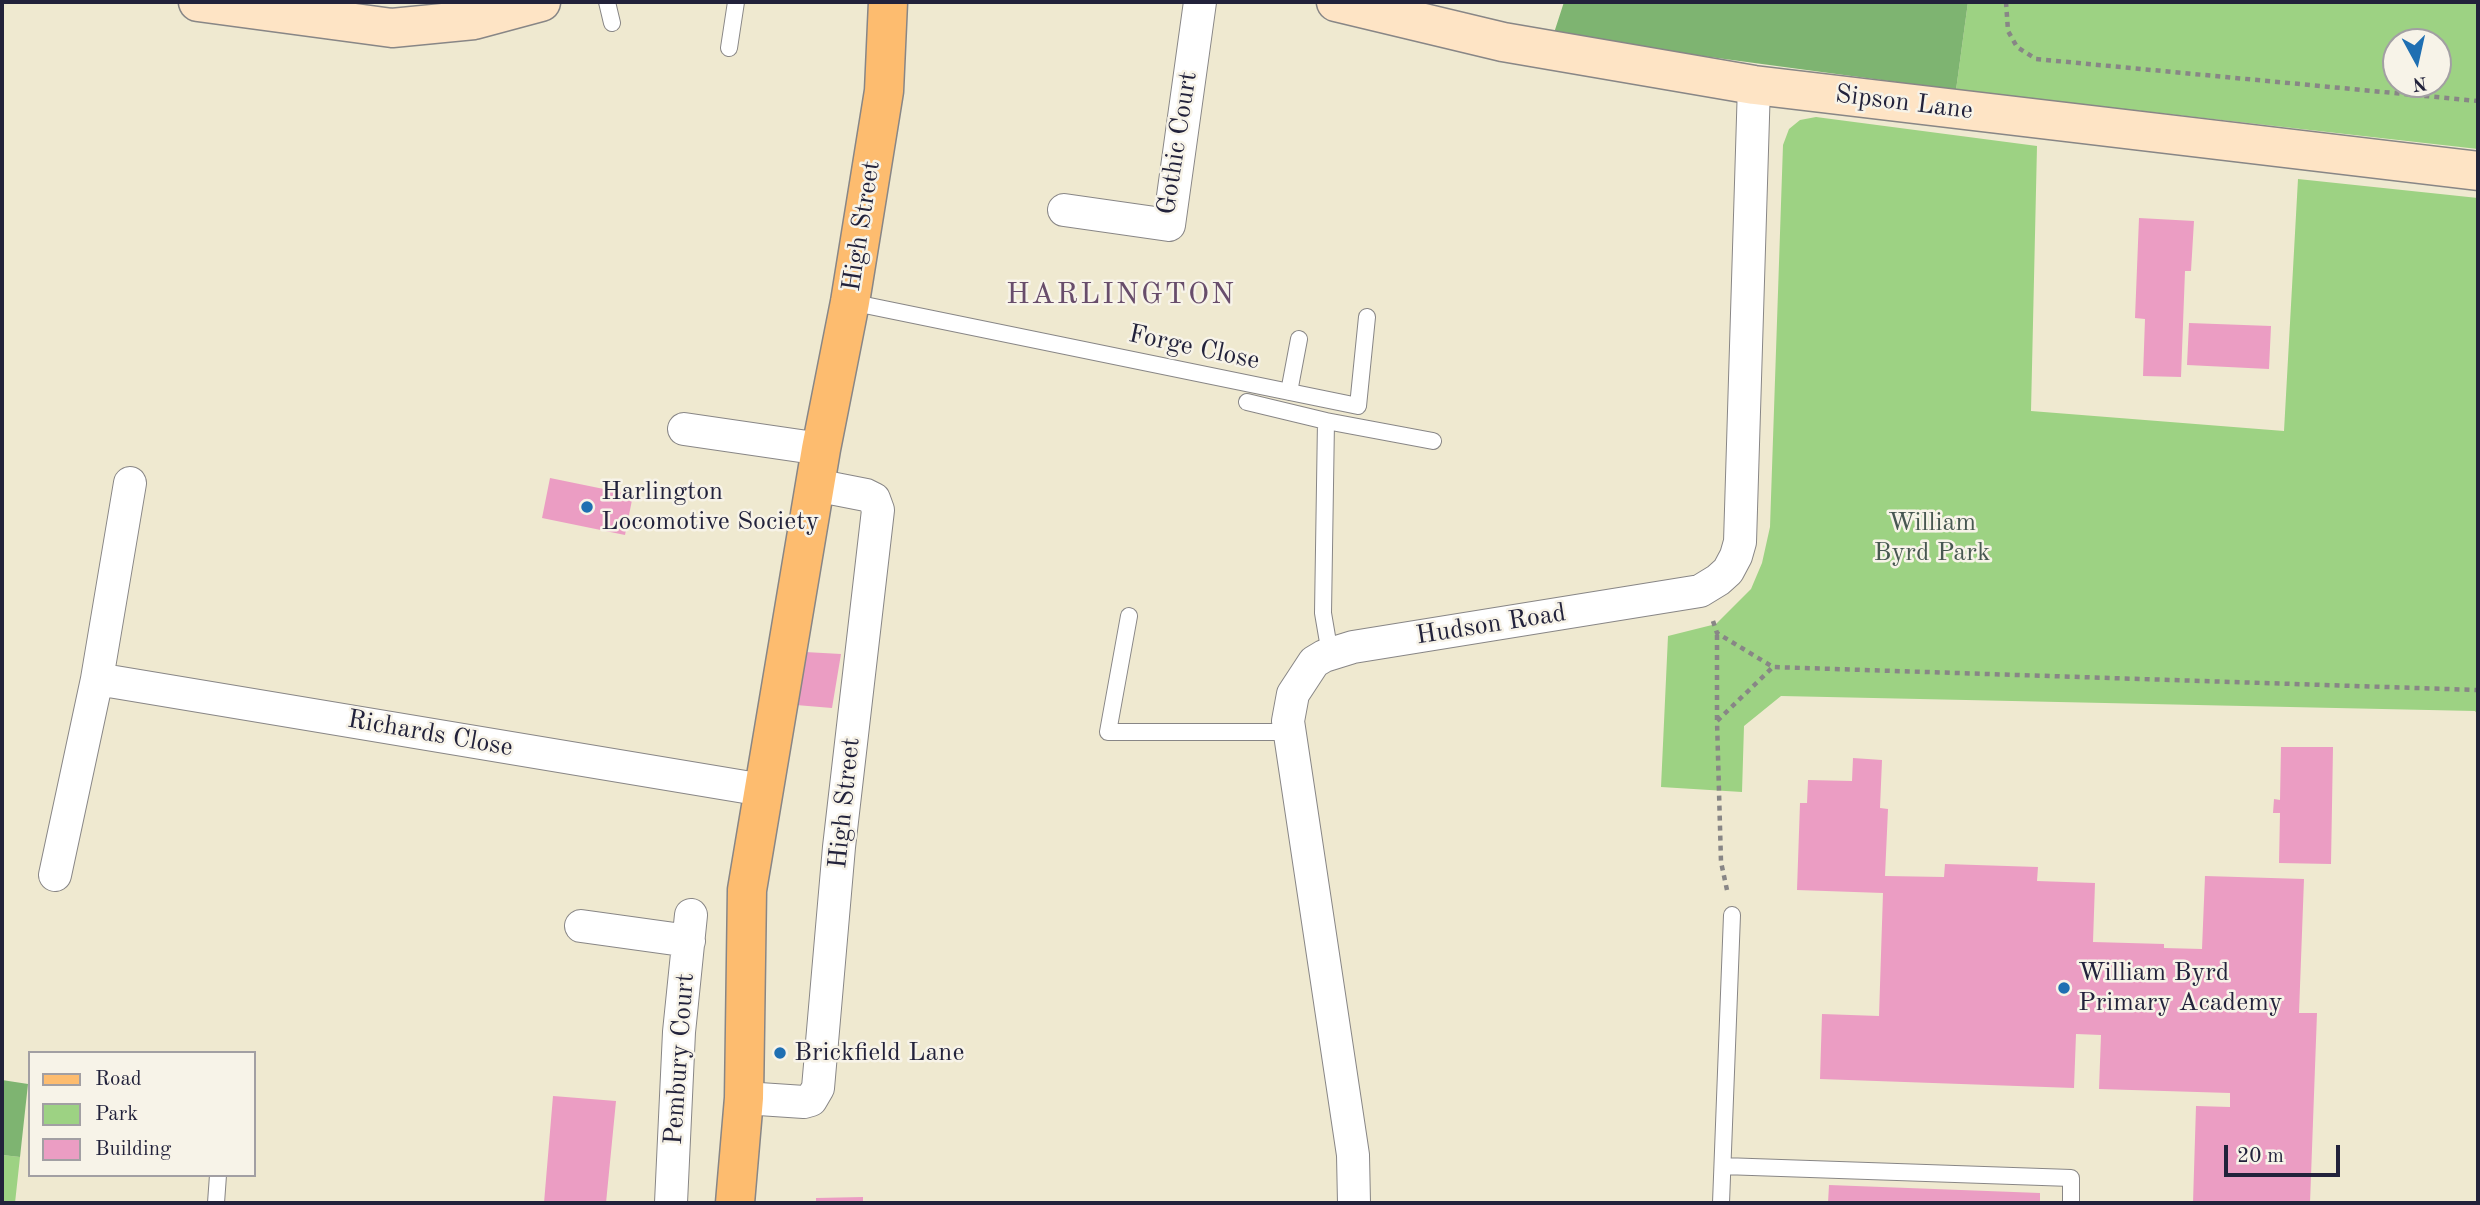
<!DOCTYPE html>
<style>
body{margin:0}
#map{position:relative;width:2480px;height:1205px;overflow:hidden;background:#efe9d0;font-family:"Old Standard TT",serif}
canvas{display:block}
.frame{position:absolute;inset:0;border:4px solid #22223b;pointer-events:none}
.legend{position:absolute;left:28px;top:1051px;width:228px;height:126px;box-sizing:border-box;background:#f7f3e8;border:2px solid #a29fa3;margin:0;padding:9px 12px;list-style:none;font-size:21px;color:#22223b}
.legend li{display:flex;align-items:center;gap:14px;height:35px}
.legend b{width:35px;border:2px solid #a29fa3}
.north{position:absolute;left:2382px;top:28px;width:70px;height:70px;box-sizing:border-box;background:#f7f3e8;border:2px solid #a29fa3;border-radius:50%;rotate:172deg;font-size:19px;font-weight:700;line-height:28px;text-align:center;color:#22223b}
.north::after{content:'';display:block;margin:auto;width:24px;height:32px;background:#1f6fb2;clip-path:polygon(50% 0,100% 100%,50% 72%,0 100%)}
.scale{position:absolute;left:2224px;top:1145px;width:116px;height:32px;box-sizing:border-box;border:4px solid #22223b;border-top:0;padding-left:9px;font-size:21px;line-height:24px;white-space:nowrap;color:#22223b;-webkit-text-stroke:5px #f7f3e8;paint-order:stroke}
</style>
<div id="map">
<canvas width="2480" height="1205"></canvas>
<div class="frame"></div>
<ul class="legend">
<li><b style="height:9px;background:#fdbc6f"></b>Road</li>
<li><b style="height:19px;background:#9dd283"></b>Park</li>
<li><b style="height:19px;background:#eb9dc3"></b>Building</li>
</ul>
<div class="north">N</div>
<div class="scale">20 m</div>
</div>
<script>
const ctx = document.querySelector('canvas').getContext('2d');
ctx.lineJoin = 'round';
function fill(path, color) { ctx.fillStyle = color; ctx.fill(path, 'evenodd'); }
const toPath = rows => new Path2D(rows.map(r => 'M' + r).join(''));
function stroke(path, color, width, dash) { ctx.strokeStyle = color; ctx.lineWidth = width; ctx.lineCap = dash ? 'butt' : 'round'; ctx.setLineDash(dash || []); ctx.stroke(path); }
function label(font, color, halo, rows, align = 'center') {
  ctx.font = font + ' "Old Standard TT",serif'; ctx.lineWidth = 5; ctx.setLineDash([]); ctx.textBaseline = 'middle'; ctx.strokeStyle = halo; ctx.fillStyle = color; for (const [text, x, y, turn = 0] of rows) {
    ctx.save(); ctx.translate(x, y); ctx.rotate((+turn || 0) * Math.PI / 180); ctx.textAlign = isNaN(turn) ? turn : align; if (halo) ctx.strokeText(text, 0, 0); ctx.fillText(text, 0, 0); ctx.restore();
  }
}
fill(toPath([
 [1968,2,2478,2,2478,149,1956,90],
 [2396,42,2438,42,2438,84,2396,84],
 [1816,117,2037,146,2031,411,2284,431,2298,179,2478,198,2478,715,2475,711,1781,696,1744,726,1742,792,1661,787,1668,636,1716,624,1751,589,1762,563,1770,527,1783,145,1789,129,1800,120],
 [2,1155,20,1157,15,1203,2,1203]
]), '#9dd283');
fill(toPath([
 [1564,2,1968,2,1956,90,1553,36],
 [2,1080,28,1084,20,1157,2,1155]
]), '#7eb471');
fill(toPath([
 [2139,218,2194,221,2191,271,2185,271,2181,377,2143,376,2145,319,2135,318],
 [2189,323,2271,326,2269,369,2187,365],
 [550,478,633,495,625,535,542,518],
 [805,652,841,654,832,708,796,705],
 [2281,747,2333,747,2331,864,2279,863,2280,813,2273,813,2274,799,2280,800],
 [1853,758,1882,760,1880,808,1888,809,1885,876,1944,877,1945,864,2038,867,2037,881,2095,883,2093,942,2164,944,2164,948,2202,949,2205,876,2304,879,2299,1013,2317,1013,2310,1203,2193,1203,2196,1106,2230,1107,2230,1093,2099,1089,2101,1035,2076,1034,2074,1088,1820,1079,1822,1014,1879,1016,1883,893,1797,890,1800,803,1807,803,1808,780,1852,781],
 [553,1096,616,1101,606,1203,544,1203],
 [1829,1185,2040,1193,2040,1203,1828,1203],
 [863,1197,863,1203,816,1203,816,1198]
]), '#eb9dc3');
const lane = toPath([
 [607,2,612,23],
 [729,48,736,2],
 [850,302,1358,406,1367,317],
 [1289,392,1299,339],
 [1247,402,1326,421,1323,613,1330,654],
 [1326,421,1433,441],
 [1129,616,1108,732,1290,732],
 [1723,1166,2071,1178,2071,1203],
 [216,1203,218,1175],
 [1721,1203,1732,915]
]);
const street = toPath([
 [1064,210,1169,225,1200,2],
 [684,429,821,449],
 [97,679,763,790],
 [55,875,97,679,130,483],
 [581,926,689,941],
 [744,1098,804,1102,811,1100,818,1088,839,847,878,510,874,499,866,495,815,485],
 [671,1203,679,1032,691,915],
 [1354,1203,1353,1155,1288,721,1293,694,1314,662,1324,656,1353,647,1700,591,1718,580,1728,571,1736,556,1740,542,1754,85]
]);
const secondary = toPath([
 [198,2,392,28,474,20,541,2],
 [1336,2,1503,42,1754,85,2478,171]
]);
const primary = toPath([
 [735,1203,744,1098,747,890,821,449,850,302,884,91,888,2]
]);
stroke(lane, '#888686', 18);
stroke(street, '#888686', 34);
stroke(secondary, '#888686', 41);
stroke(primary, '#888686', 41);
stroke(toPath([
 [2006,2,2008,31,2017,47,2036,59,2478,101],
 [1713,621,1717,633,1773,667,2478,690],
 [1717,720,1717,633],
 [1727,890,1721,862,1717,721,1773,667]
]), '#888686', 4.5, [5, 5]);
stroke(lane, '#fff', 16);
stroke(street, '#fff', 32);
stroke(secondary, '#fee4c5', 38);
stroke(primary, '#fdbc6f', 38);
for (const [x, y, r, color] of [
 [587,507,7,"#1f6fb2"],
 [2064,988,7,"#1f6fb2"],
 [780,1053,7,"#1f6fb2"]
]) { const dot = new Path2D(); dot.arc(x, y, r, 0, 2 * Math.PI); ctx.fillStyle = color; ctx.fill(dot); stroke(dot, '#f7f3e8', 2.5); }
label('26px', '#22223b', '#f7f3e8', [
 ["Sipson Lane",1904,103,7],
 ["Gothic Court",1178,143,-81],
 ["High Street",862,226,-81],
 ["Forge Close",1194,348,12],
 ["Hudson Road",1491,625,-9],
 ["Richards Close",430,734,10],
 ["High Street",845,803,-84],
 ["Pembury Court",680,1059,-86]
]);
label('26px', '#22223b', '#f7f3e8', [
 ["Harlington",601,492],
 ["Locomotive Society",601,522],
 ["William Byrd",2078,973],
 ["Primary Academy",2078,1003],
 ["Brickfield Lane",794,1053]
], 'left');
label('26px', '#475751', '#f7f3e8', [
 ["William",1932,523],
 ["Byrd Park",1932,553]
]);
ctx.letterSpacing = '2px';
label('30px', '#684d6b', '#f7f3e8', [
 ["HARLINGTON",1121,295]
]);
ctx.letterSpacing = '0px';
</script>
